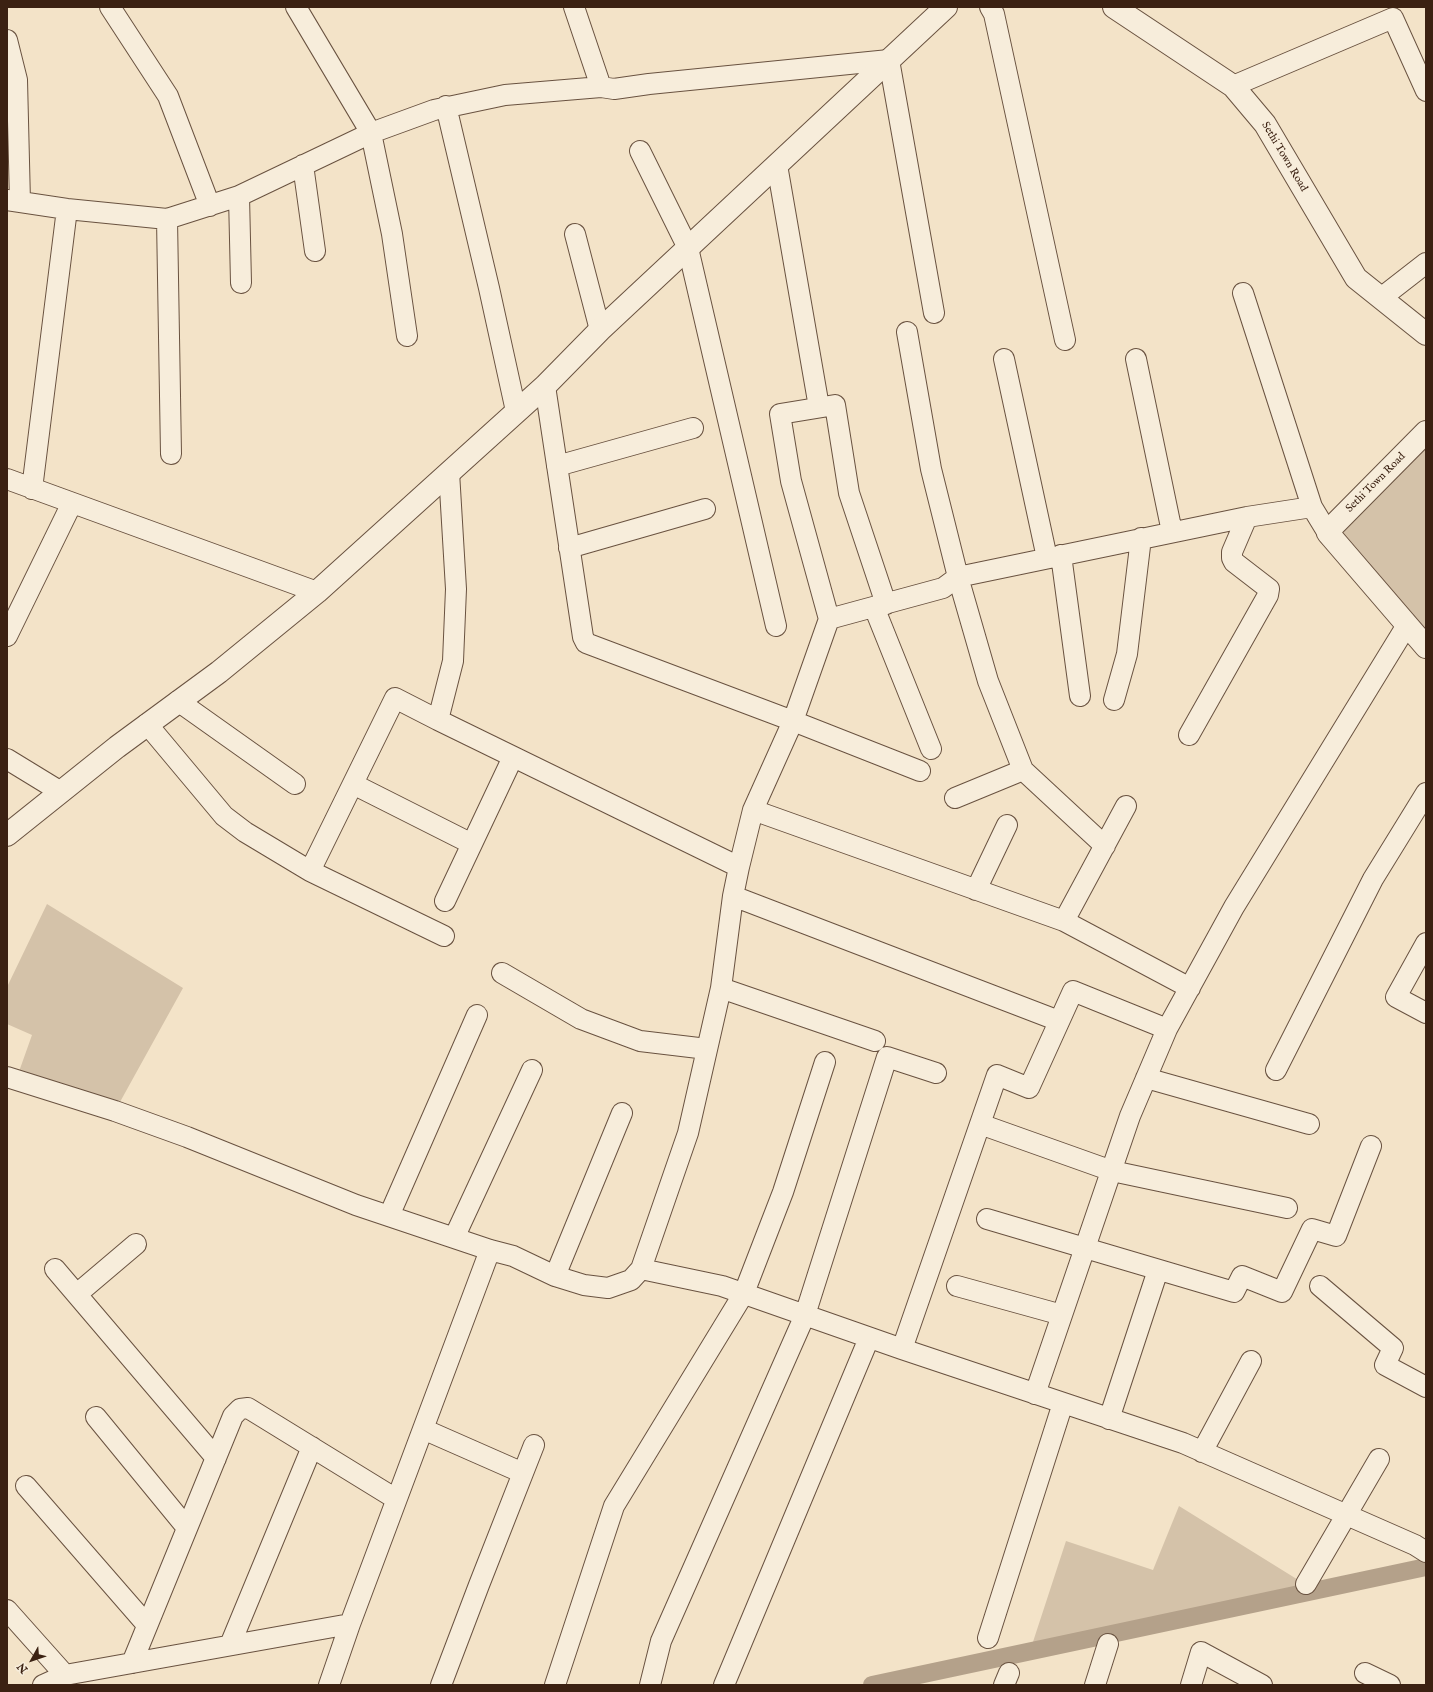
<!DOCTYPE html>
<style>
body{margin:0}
#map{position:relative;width:1433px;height:1692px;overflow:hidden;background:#f3e3c8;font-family:"IM FELL English",serif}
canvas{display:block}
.frame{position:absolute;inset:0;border:8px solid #3b2112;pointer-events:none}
.north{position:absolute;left:12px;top:1640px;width:40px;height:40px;-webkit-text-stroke:3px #f7eddb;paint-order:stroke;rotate:230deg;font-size:11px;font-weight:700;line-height:16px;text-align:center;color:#3b2112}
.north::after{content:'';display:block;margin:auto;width:14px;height:18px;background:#3b2112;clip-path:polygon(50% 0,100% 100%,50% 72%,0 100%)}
</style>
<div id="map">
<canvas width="1433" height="1692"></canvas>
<div class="frame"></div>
<div class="north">N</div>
</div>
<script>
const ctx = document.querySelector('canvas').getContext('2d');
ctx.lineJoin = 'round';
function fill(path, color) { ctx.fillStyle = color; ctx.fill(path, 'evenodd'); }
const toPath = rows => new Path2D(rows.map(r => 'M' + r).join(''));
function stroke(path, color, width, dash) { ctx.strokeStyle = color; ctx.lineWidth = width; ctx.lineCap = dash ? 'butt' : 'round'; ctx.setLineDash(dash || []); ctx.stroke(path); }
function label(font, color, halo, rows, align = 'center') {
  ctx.font = font + ' "IM FELL English",serif'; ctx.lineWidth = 4; ctx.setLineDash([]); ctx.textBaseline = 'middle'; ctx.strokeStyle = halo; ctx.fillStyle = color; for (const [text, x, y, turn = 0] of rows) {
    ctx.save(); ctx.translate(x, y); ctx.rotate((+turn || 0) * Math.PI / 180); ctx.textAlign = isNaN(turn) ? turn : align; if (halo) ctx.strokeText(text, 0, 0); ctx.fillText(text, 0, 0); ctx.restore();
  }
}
fill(toPath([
 [1426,436,1426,643,1329,535],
 [47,904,183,988,115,1111,16,1080,32,1035,7,1024,7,987],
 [1179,1506,1316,1591,1030,1651,1066,1541,1153,1570]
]), '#d4c2a9');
stroke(toPath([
 [872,1685,1426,1567]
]), '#b4a18a', 18);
const minor = toPath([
 [110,7,168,96,210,206],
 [296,7,371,133,392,234,407,336],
 [574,7,601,87,614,89,649,84,889,60,934,313],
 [990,7,994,14,1065,340],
 [7,40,17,80,20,202],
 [1233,86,1393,18,1426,91],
 [446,106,489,288,516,411],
 [640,151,688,248,776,626],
 [303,165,315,251],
 [777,165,819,407],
 [239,196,241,283],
 [7,200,67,209,167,219,239,196,371,133,434,110,505,95,601,87],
 [167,219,171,454],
 [575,234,600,330],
 [1243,293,1312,507],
 [1381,298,1426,263],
 [907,332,931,469,958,577,988,681,1023,770,1105,846],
 [1004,359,1047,558],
 [1136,359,1172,532],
 [545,386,583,637,586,643,793,721,920,771],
 [557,466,693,428],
 [449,472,456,589,453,661,438,720,739,867],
 [7,479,317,592],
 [32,489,67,209],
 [569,548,705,509],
 [1061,555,1080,696],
 [874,607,931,749],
 [829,619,943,588,958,577,1247,517,1312,507,1329,535],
 [7,636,72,503],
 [1114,700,1127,654,1141,538],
 [178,701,295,784],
 [147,724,224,816,245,832,310,871,444,936],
 [1189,735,1268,595,1269,589,1234,562,1232,558,1232,552,1247,517],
 [7,759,61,792],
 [353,784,472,844],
 [955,798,1023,770],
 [753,810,1064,921,1190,988],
 [310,871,395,698,438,720],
 [976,890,1007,825],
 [733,896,1059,1021],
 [445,901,513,757],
 [1064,921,1126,806],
 [1426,943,1396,997,1426,1013],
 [502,973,581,1019,640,1041,707,1049],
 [721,988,875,1041],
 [1276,1070,1373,879,1426,793],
 [7,1077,115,1111,187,1137,356,1205,490,1250,513,1256,555,1276,584,1285,608,1288,631,1280,641,1269,722,1286,902,1349,1183,1443,1415,1545,1426,1552],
 [1146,1078,1309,1124],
 [980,1124,1112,1171,1287,1208],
 [389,1216,477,1015],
 [987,1219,1234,1292,1242,1276,1282,1292,1312,1229,1336,1236,1371,1146],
 [454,1238,532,1070],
 [55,1269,216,1458],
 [641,1269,688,1133,721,988,733,896,739,867,753,810,793,721,829,619,791,481,780,414,835,405,849,493,886,604],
 [555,1276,622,1113],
 [957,1286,1062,1315],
 [1320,1286,1393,1348,1385,1365,1426,1387],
 [77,1294,136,1244],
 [902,1349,997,1075,1029,1088,1073,991,1167,1029],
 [1035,1394,1130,1116,1167,1029,1234,907,1407,625],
 [96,1417,187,1528],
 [1109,1419,1158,1270],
 [423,1429,523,1473],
 [1202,1452,1251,1361],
 [26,1486,147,1625],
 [1306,1584,1379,1459],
 [7,1610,65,1675],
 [988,1638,1063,1403],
 [230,1645,312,1447],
 [132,1663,233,1416,240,1409,248,1408,396,1499],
 [1365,1673,1390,1685],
 [43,1685,65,1675,350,1624],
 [329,1685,350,1624,490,1250],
 [441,1685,479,1585,534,1445],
 [555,1685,614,1506,744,1293,783,1192,825,1062],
 [650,1685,661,1641,805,1315,887,1057,936,1073],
 [724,1685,869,1338],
 [1004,1685,1009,1673],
 [1095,1685,1108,1644],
 [1191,1685,1201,1652,1262,1685]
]);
const tertiary = toPath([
 [1114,7,1233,86,1265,124,1356,278,1426,334],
 [1426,432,1330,529,1328,533,1426,647],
 [7,835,117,747,219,672,317,592,545,386,600,330,946,7]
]);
stroke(minor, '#695240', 22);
stroke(tertiary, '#695240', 24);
stroke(minor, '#f7eddb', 20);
stroke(tertiary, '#f7eddb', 22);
label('11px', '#3b2112', '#f7eddb', [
 ["Sethi Town Road",1284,157,59],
 ["Sethi Town Road",1376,483,-45]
]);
</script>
